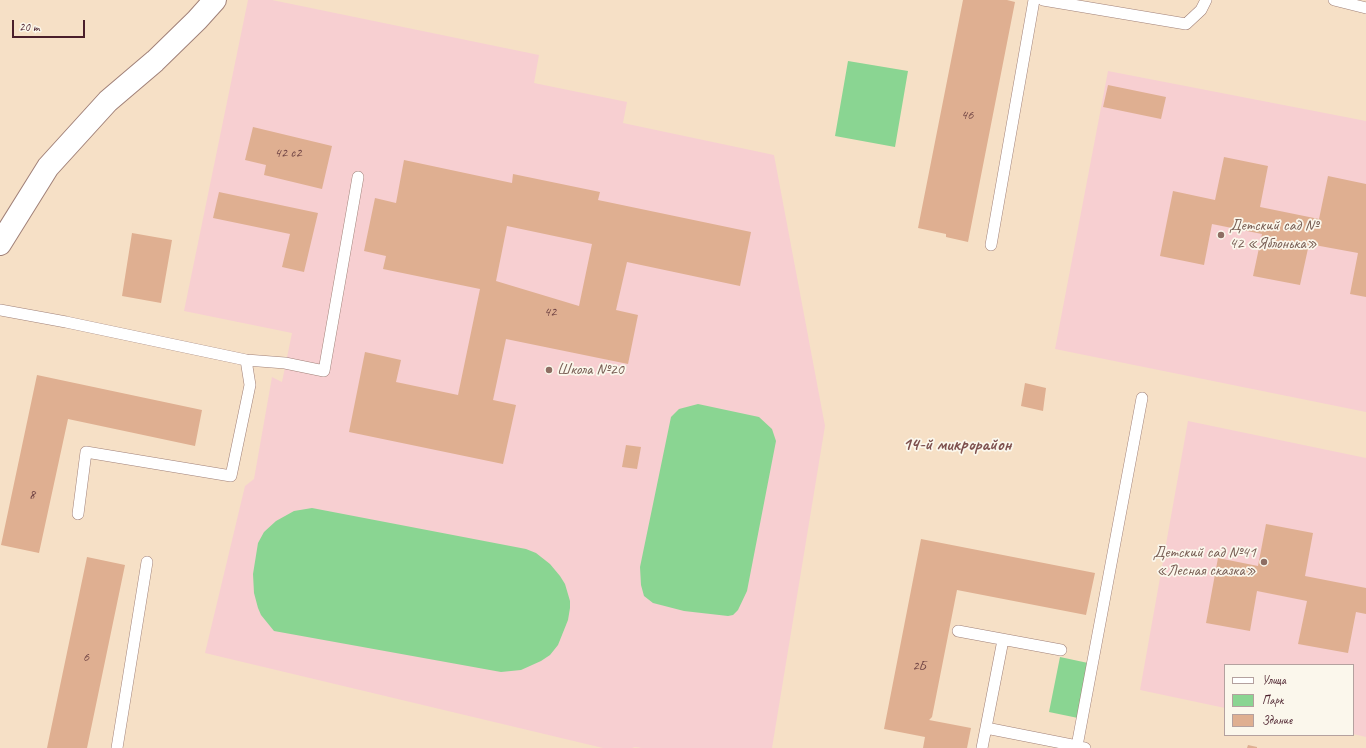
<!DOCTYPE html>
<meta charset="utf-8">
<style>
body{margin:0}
#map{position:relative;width:1366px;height:748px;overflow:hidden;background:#f6e0c6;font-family:Caveat,sans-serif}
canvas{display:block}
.legend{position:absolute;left:1224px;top:664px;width:130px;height:72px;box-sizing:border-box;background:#fbf7ec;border:1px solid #b4a19f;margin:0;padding:5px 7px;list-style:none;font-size:12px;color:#4a1f2b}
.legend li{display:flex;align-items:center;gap:8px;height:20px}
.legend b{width:20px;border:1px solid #b4a19f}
.scale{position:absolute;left:12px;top:20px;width:73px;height:18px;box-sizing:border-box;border:2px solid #4a1f2b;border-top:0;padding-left:5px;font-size:12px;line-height:14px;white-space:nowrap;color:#4a1f2b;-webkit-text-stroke:3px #fbf7ec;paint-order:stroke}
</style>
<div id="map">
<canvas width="1366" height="748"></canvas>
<ul class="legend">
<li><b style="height:5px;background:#fff"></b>Улица</li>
<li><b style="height:11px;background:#8ad592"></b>Парк</li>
<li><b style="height:11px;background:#dfaf91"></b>Здание</li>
</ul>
<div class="scale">20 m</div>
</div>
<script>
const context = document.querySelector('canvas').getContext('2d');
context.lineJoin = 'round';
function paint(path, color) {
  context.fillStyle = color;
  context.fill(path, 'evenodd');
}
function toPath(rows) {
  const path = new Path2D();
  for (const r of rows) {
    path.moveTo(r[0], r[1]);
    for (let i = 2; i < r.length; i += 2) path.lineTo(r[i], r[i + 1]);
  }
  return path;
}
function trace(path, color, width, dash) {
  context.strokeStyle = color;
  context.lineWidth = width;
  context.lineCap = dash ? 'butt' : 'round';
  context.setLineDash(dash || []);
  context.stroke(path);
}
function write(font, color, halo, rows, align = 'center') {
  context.font = font + ' Caveat,sans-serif';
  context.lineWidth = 3.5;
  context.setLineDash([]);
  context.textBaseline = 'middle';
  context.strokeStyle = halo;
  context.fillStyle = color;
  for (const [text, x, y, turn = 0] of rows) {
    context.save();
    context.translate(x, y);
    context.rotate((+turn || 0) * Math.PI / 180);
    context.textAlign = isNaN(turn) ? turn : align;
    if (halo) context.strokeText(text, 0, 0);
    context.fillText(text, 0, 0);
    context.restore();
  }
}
const built = toPath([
 [248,0,272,0,539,55,534,83,627,102,623,123,774,155,825,426,772,748,642,748,635,747,632,748,603,748,205,653,245,486,254,479,272,377,282,382,292,333,184,311],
 [1108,71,1366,121,1366,412,1055,349],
 [1188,421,1366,458,1366,737,1353,734,1353,665,1225,665,1225,708,1140,690]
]);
const green = toPath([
 [848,61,908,71,895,147,835,136],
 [698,404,759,417,772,429,776,441,747,591,738,610,733,615,728,616,684,611,653,603,644,596,641,585,640,567,671,417,679,409],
 [312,508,526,549,536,553,550,564,560,576,565,584,570,601,570,608,568,620,558,645,550,655,541,661,521,670,501,672,274,631,261,615,258,608,254,593,253,574,258,543,264,532,276,521,294,511],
 [1060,657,1088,663,1078,718,1049,712]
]);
const building = toPath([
 [963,0,1007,0,1015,2,968,242,946,237,946,234,918,228],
 [1108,85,1166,97,1161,119,1103,107],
 [253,127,332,146,322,189,264,175,266,165,245,160],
 [1224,157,1268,166,1260,207,1319,219,1328,176,1366,184,1366,297,1350,294,1358,253,1309,244,1300,285,1253,276,1262,234,1212,224,1204,265,1160,256,1173,191,1215,200],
 [404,160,512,183,513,174,600,192,598,200,751,232,740,286,627,262,616,310,638,315,628,364,506,339,493,400,516,405,503,464,349,432,365,352,401,360,396,382,458,395,480,289,383,269,386,256,364,251,375,198,396,203],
 [507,226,592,244,579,306,496,281],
 [219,192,318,213,304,272,282,267,290,234,213,218],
 [132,233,172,240,161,303,122,296],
 [37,375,202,410,195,446,68,419,39,553,1,545],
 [1025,383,1046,388,1043,411,1021,406],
 [626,445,641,447,637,469,622,467],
 [1266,524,1313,533,1305,576,1366,588,1366,614,1356,612,1348,653,1298,644,1307,601,1257,591,1250,631,1206,623,1218,558,1258,566],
 [921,539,1095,573,1086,615,957,590,932,717,929,720,971,728,967,748,923,748,925,737,884,729],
 [87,557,125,565,87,748,47,748],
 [1248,745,1257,747,1257,748,1247,748]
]);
const service = toPath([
 [1043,0,1186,24,1201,10,1206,0],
 [1334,0,1366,8],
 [991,245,1034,0],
 [0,310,66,322,246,360,250,385,231,476,86,452,78,514],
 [246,360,285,363,324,371,358,177],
 [958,631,1061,650],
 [986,728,1077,746],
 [117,748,147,562],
 [982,748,1003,640],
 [1085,748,1077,746,1142,398]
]);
const minor = toPath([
 [0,244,48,167,108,101,155,61,197,20,215,0]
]);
const markers = [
 [1221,235,4,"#8d6e63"],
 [549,370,4,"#8d6e63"],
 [1264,562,4,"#8d6e63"]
];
const numberNames = [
 ["46",967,115],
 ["42 с2",288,153],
 ["42",550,312],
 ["8",32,495],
 ["6",86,657],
 ["2Б",919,666]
];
const educationNames = [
 ["Детский сад №",1229,226],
 ["42 «Яблонька»",1229,244],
 ["Школа №20",557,370],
 ["Детский сад №41",1256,553,"right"],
 ["«Лесная сказка»",1256,571,"right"]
];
const quarterNames = [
 ["14-й микрорайон",957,445]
];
paint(built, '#f7cfd1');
paint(green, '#8ad592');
paint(building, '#dfaf91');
trace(service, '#a08078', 12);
trace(minor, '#a08078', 24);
trace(service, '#fff', 11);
trace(minor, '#fff', 22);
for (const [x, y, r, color] of markers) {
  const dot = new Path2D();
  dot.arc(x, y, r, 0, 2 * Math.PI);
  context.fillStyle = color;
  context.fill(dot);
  trace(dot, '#fbf7ec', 1.5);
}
write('14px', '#6f4344', null, numberNames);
write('16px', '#785e54', '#fbf7ec', educationNames, 'left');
write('bold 18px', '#7e514f', '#fbf7ec', quarterNames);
</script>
